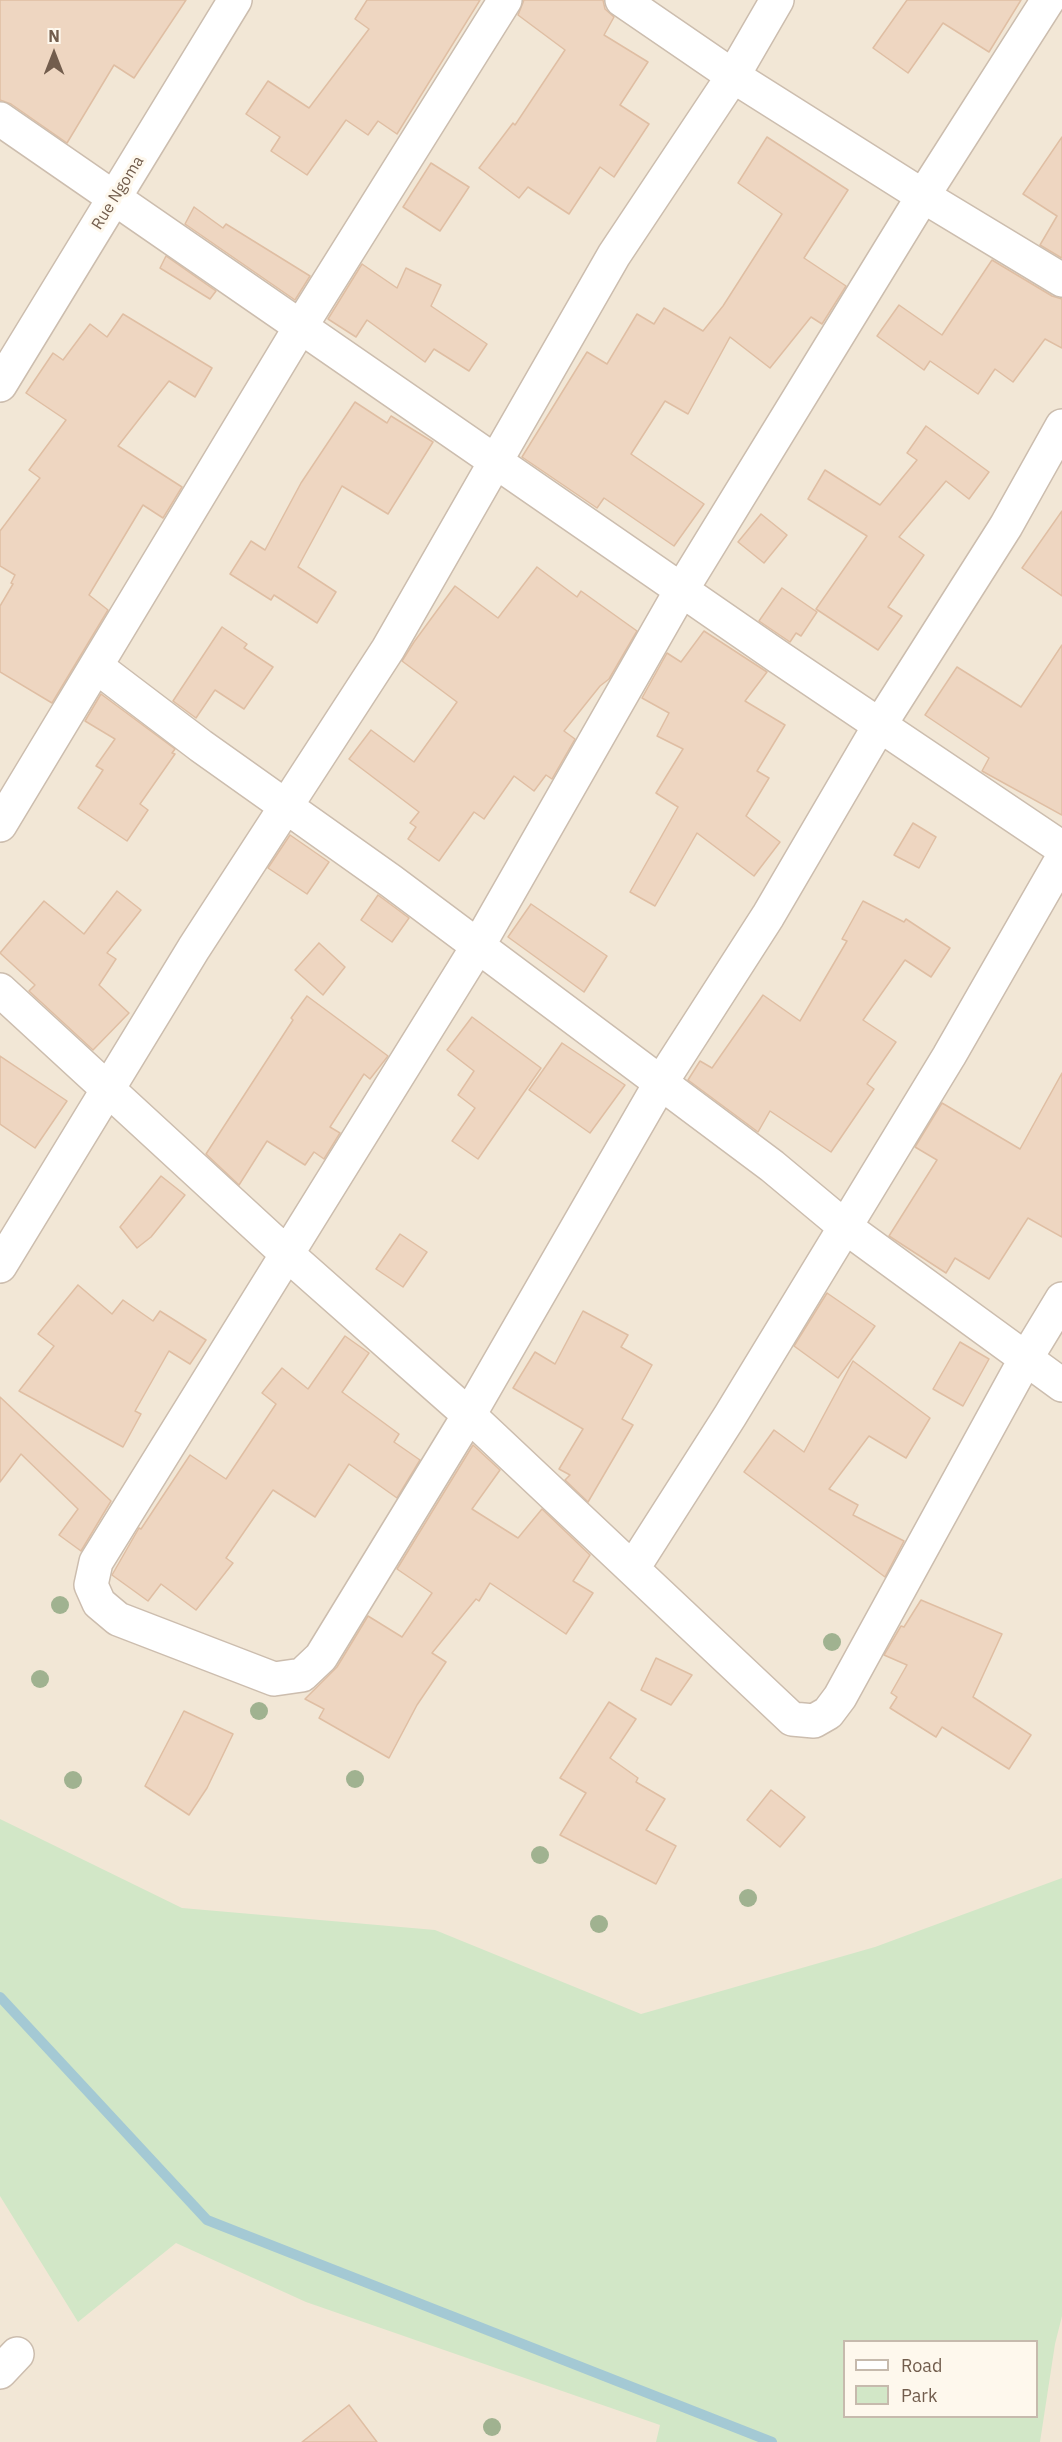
<!DOCTYPE html>
<style>
body{margin:0}
#map{position:relative;width:1062px;height:2442px;overflow:hidden;background:#fbf4e7;font-family:"IBM Plex Sans",sans-serif}
canvas{display:block}
.legend{position:absolute;left:843px;top:2340px;width:195px;height:78px;box-sizing:border-box;background:#fef8ed;border:2px solid #c6baad;margin:0;padding:8px 10px;list-style:none;font-size:18px;color:#725d4d}
.legend li{display:flex;align-items:center;gap:12px;height:30px}
.legend b{width:30px;border:2px solid #c6baad}
.north{position:absolute;left:24px;top:24px;width:60px;height:60px;-webkit-text-stroke:4px #fef8ed;paint-order:stroke;rotate:0deg;font-size:16px;font-weight:700;line-height:24px;text-align:center;color:#725d4d}
.north::after{content:'';display:block;margin:auto;width:21px;height:27px;background:#725d4d;clip-path:polygon(50% 0,100% 100%,50% 72%,0 100%)}
</style>
<div id="map">
<canvas width="1062" height="2442"></canvas>
<ul class="legend">
<li><b style="height:8px;background:#fff"></b>Road</li>
<li><b style="height:16px;background:#d2e7c7"></b>Park</li>
</ul>
<div class="north">N</div>
</div>
<script>
const context = document.querySelector('canvas').getContext('2d');
context.lineJoin = 'round';
function paint(path, color) {
  context.fillStyle = color;
  context.fill(path, 'evenodd');
}
function toPath(rows) {
  const path = new Path2D();
  for (const r of rows) {
    path.moveTo(r[0], r[1]);
    for (let i = 2; i < r.length; i += 2) path.lineTo(r[i], r[i + 1]);
  }
  return path;
}
function trace(path, color, width, dash) {
  context.strokeStyle = color;
  context.lineWidth = width;
  context.lineCap = dash ? 'butt' : 'round';
  context.setLineDash(dash || []);
  context.stroke(path);
}
function write(font, color, halo, rows, align = 'center') {
  context.font = font + ' "IBM Plex Sans",sans-serif';
  context.lineWidth = 6;
  context.setLineDash([]);
  context.textBaseline = 'middle';
  context.strokeStyle = halo;
  context.fillStyle = color;
  for (const [text, x, y, turn = 0] of rows) {
    context.save();
    context.translate(x, y);
    context.rotate((+turn || 0) * Math.PI / 180);
    context.textAlign = isNaN(turn) ? turn : align;
    if (halo) context.strokeText(text, 0, 0);
    context.fillText(text, 0, 0);
    context.restore();
  }
}
const residential = toPath([
 [0,0,1062,0,1062,2442,0,2442],
 [844,2342,1036,2342,1036,2416,844,2416]
]);
const green = toPath([
 [0,1819,182,1908,435,1930,641,2014,875,1947,1062,1878,1062,2316,1055,2344,1040,2442,656,2442,660,2425,306,2302,176,2243,78,2322,0,2196],
 [844,2342,1036,2342,1036,2416,844,2416]
]);
const stream = toPath([
 [0,1997,207,2220,772,2442]
]);
const building = toPath([
 [0,0,186,0,134,78,114,65,67,143,11,104,0,100,0,0],
 [367,0,480,0,397,134,378,121,368,135,346,120,307,175,271,151,280,137,246,114,268,81,309,108,369,29,355,19,367,0],
 [524,0,603,0,605,9,614,17,604,35,648,62,620,105,649,124,614,177,600,167,569,214,528,187,519,198,479,168,513,123,515,125,565,50,518,15,524,0],
 [907,0,1021,0,989,52,943,23,908,73,873,48,907,0],
 [767,137,848,190,804,258,846,286,822,324,811,317,770,368,730,337,688,414,665,401,631,454,704,504,674,546,604,498,597,508,522,457,587,352,607,364,637,314,654,324,664,308,703,331,723,306,782,214,738,183,767,137],
 [1062,137,1062,258,1040,245,1057,216,1023,194,1062,137],
 [431,163,469,187,440,231,403,207,431,163],
 [194,207,223,228,226,224,310,276,295,300,185,224,194,207],
 [166,256,216,291,210,299,160,268,166,256],
 [992,260,1052,296,1062,299,1062,348,1045,339,1013,382,995,369,978,394,930,361,924,370,877,336,899,305,942,335,992,260],
 [362,264,397,288,406,268,441,285,431,306,487,344,469,371,434,349,425,362,367,320,356,337,328,319,362,264],
 [123,314,212,368,195,397,169,381,118,446,182,487,163,518,143,505,89,595,108,610,52,703,0,672,0,606,13,584,11,583,15,575,0,566,0,531,40,478,29,470,66,420,26,393,53,353,63,360,90,324,107,337,123,314],
 [355,402,387,423,391,416,433,442,388,514,342,486,298,567,336,592,317,623,274,595,271,600,230,574,251,541,265,550,301,483,355,402],
 [926,426,989,472,969,499,946,481,899,537,924,555,888,607,902,616,878,650,816,609,867,536,808,499,825,470,880,505,917,460,907,453,926,426],
 [1062,511,1062,596,1022,568,1062,511],
 [761,514,787,535,764,563,738,542,761,514],
 [537,567,577,597,581,591,637,631,609,679,600,686,564,731,575,739,552,779,546,775,534,791,514,776,484,819,474,812,439,861,408,839,416,827,410,823,419,812,349,759,371,730,414,762,457,702,402,661,414,642,455,586,498,618,537,567],
 [782,588,817,612,801,636,796,633,790,642,759,621,782,588],
 [222,627,247,644,244,648,273,667,244,709,215,690,196,718,173,701,222,627],
 [704,631,767,672,745,701,785,725,757,771,769,778,746,816,780,842,754,876,697,833,655,906,630,892,678,807,656,793,683,749,657,736,669,713,642,698,667,653,681,662,704,631],
 [1062,645,1062,815,982,771,989,758,925,715,957,667,1021,707,1062,645],
 [101,694,175,749,172,753,175,754,140,804,148,810,127,841,78,808,103,770,96,766,115,739,85,721,101,694],
 [913,823,936,837,919,868,894,855,913,823],
 [290,835,329,862,307,894,268,868,290,835],
 [117,891,141,910,107,953,116,959,99,985,129,1013,93,1050,29,991,35,985,0,953,44,901,84,934,117,891],
 [378,895,409,918,392,942,361,920,378,895],
 [863,901,904,922,906,919,950,948,931,977,905,960,863,1020,896,1042,867,1084,874,1089,831,1152,770,1111,758,1132,688,1080,700,1061,712,1068,763,995,800,1021,847,941,842,939,863,901],
 [531,904,607,956,584,992,508,937,531,904],
 [319,943,345,967,323,995,295,970,319,943],
 [307,996,388,1056,370,1079,364,1074,330,1127,340,1133,324,1159,314,1152,305,1165,267,1141,239,1185,206,1154,293,1020,291,1018,307,996],
 [472,1017,541,1068,478,1159,452,1141,475,1108,458,1095,474,1071,447,1050,472,1017],
 [562,1043,625,1085,590,1133,529,1090,562,1043],
 [0,1056,67,1101,35,1148,0,1124,0,1056],
 [1062,1073,1062,1237,1028,1218,989,1279,955,1258,946,1273,889,1236,937,1160,915,1147,942,1103,1020,1149,1062,1073],
 [161,1176,185,1195,151,1237,137,1248,120,1227,161,1176],
 [400,1234,427,1252,403,1287,376,1269,400,1234],
 [78,1285,112,1314,123,1300,153,1321,160,1311,206,1340,190,1364,169,1351,135,1411,141,1414,123,1447,19,1391,54,1346,38,1334,78,1285],
 [827,1293,875,1326,838,1378,794,1346,827,1293],
 [583,1311,628,1335,621,1347,652,1365,622,1419,633,1425,588,1502,565,1480,570,1475,559,1469,583,1429,513,1388,535,1352,555,1364,583,1311],
 [345,1336,369,1353,342,1392,399,1434,394,1442,420,1460,397,1498,349,1464,315,1517,273,1490,226,1558,233,1563,196,1610,161,1584,148,1601,112,1575,139,1528,141,1529,190,1455,226,1479,276,1404,262,1393,282,1368,308,1389,345,1336],
 [960,1342,989,1359,963,1406,933,1389,960,1342],
 [853,1361,930,1418,906,1458,869,1436,829,1489,858,1505,853,1515,904,1541,885,1577,744,1472,774,1430,804,1452,853,1361],
 [0,1397,111,1501,81,1551,59,1535,78,1509,21,1454,0,1482,0,1397],
 [473,1445,500,1470,472,1509,518,1538,542,1509,590,1555,573,1581,593,1593,566,1634,490,1583,479,1601,476,1599,432,1653,446,1662,417,1705,389,1758,319,1718,324,1709,305,1699,337,1667,368,1616,402,1637,432,1593,397,1569,473,1445],
 [921,1600,1002,1634,973,1697,1031,1735,1009,1769,942,1727,936,1737,890,1708,897,1697,891,1693,907,1665,884,1655,901,1626,904,1627,921,1600],
 [656,1658,692,1675,671,1705,641,1690,656,1658],
 [609,1702,636,1719,610,1758,638,1778,636,1782,665,1799,646,1830,676,1846,656,1884,560,1835,586,1793,560,1778,609,1702],
 [184,1711,233,1734,207,1788,189,1815,145,1786,184,1711],
 [771,1790,805,1817,780,1847,747,1820,771,1790],
 [349,2405,377,2442,302,2442,349,2405]
]);
const minor = toPath([
 [622,0,733,76,923,196,1062,280],
 [1048,0,923,196,682,589,478,946,96,1562,91,1585,99,1603,118,1619,274,1679,302,1675,321,1657,469,1415,660,1084,768,916,881,723,1006,526,1062,426],
 [0,119,777,656,1062,848],
 [0,385,235,0],
 [97,667,201,746,391,881,772,1166,844,1226,1062,1385],
 [0,825,301,326,505,0],
 [0,990,287,1254,469,1415,792,1719,814,1721,828,1713,840,1697,1025,1360,1062,1299],
 [0,1266,194,948,388,649,614,255,733,76,777,0],
 [633,1568,730,1416,949,1056,1062,859],
 [0,2372,17,2354]
]);
const trees = [
 [60,1605],
 [832,1642],
 [40,1679],
 [259,1711],
 [355,1779],
 [73,1780],
 [540,1855],
 [748,1898],
 [599,1924],
 [492,2427]
];
const streetNames = [
 ["Rue Ngoma",118,193,-58]
];
paint(residential, '#f2e7d6');
paint(green, '#d2e7c7');
trace(stream, '#a4c9d4', 10);
paint(building, '#eed6c1');
trace(building, '#dfbea3', 1.5);
trace(minor, '#ccbdae', 36);
trace(minor, '#fff', 33);
context.fillStyle = '#a0b290';
for (const [x, y] of trees) {
  context.beginPath();
  context.arc(x, y, 9, 0, 2 * Math.PI);
  context.fill();
}
write('16px', '#725d4d', '#fef8ed', streetNames);
</script>
